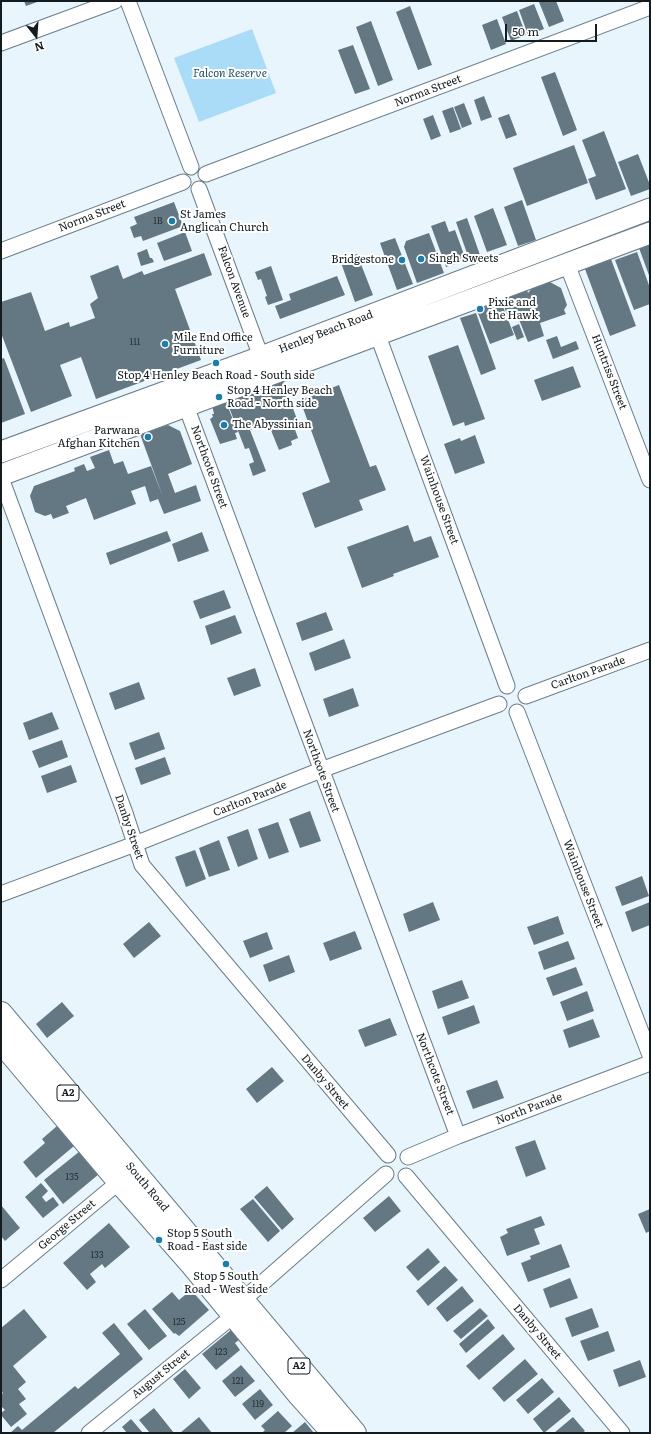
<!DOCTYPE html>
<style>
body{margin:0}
#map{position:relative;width:651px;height:1434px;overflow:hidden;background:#e8f5fd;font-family:Literata,serif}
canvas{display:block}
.frame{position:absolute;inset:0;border:2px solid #131b1f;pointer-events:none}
.north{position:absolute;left:16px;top:16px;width:40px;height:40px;-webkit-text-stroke:3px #fff;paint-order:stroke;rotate:163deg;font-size:11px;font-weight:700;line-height:16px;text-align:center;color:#131b1f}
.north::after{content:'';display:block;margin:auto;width:14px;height:18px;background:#131b1f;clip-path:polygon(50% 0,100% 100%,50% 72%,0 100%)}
.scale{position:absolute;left:505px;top:24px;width:92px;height:18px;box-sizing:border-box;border:2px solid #131b1f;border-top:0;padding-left:5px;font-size:12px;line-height:14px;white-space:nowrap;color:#131b1f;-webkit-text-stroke:3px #fff;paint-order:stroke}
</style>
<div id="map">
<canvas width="651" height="1434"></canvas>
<div class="frame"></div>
<div class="north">N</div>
<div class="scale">50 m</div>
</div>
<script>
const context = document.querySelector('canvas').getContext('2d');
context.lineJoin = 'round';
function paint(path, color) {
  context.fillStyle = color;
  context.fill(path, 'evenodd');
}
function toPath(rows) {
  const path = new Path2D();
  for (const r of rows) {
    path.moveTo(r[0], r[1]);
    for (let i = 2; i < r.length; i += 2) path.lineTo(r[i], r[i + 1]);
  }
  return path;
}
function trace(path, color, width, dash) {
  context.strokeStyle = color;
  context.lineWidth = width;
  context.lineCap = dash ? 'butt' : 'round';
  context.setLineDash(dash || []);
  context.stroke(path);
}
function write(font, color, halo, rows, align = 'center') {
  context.font = font + ' Literata,serif';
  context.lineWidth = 4;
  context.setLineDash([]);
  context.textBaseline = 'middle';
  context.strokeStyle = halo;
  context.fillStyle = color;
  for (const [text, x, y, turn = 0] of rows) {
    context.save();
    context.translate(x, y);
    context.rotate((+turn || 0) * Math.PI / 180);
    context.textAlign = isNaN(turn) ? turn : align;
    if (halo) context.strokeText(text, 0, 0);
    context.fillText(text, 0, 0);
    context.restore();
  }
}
const green = toPath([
 [252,29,276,93,199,122,174,58]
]);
const building = toPath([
 [24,1,40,1,26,6],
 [543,1,556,1,564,21,549,27,539,2],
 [534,4,544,29,528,35,519,10],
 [410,6,432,65,418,70,396,12],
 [517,11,526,35,511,41,502,17],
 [497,19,506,44,491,50,482,25],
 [371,21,393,80,378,86,356,27],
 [353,45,370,89,355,94,338,50],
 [555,72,577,130,563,136,541,77],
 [484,96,492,117,481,121,474,100],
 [464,103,472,124,462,128,454,107],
 [453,107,461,129,450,133,442,111],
 [509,114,517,135,506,139,498,118],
 [433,115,441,136,431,140,423,119],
 [604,131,626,189,596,200,588,179,596,176,582,140],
 [574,145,588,183,527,206,513,168],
 [638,154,650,185,650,189,631,196,618,162],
 [522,200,536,240,518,246,504,207],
 [174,202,183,226,143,241,141,236,134,238,130,227,137,224,134,217],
 [493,208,507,245,487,252,474,216],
 [467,218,480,255,469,259,456,222],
 [445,221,449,232,455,230,466,260,446,267,431,226],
 [185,232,192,251,164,261,157,243],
 [429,233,444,273,417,283,404,247,406,241],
 [395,238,413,284,397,290,380,243],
 [650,244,650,278,639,248],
 [147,249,150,258,152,258,154,262,141,266,137,253],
 [637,252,650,288,650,304,634,310,615,260],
 [204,253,212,275,175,289,201,360,96,399,81,357,60,365,72,396,31,412,1,333,1,302,31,292,45,331,69,322,70,327,95,318,90,304,98,298,90,276,118,265,123,279,142,271,144,275],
 [357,254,373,295,355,302,340,260],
 [611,259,636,326,610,336,585,269],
 [271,266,283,300,268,305,265,297,267,296,261,279,258,280,255,272],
 [337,276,345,295,280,319,275,306,291,300,289,294],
 [548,281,561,288,567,305,564,310,566,314,540,323,544,336,528,342,518,317,509,320,499,293,525,283,528,293,533,287],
 [500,299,514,335,490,344,476,308],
 [476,313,496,369,481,375,460,318],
 [519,324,524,337,517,340,512,327],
 [557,336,561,347,576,341,579,349,553,359,546,340],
 [458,345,485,419,465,426,464,422,453,426,428,356],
 [4,358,25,414,1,423,1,359],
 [573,366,581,387,542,401,534,380],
 [283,381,298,422,293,424,298,438,291,441,292,445,279,450,268,423,250,430,266,471,253,476,249,464,254,462,249,448,245,449,227,402],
 [339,385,370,467,376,465,386,490,359,500,363,510,315,528,302,493,330,482,300,400],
 [225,400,238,432,235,433,237,439,220,444,210,419,213,417,212,414,214,414,212,405],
 [168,425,180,431,192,464,168,474,175,493,196,485,201,501,164,514,158,499,150,502,145,486,131,491,136,504,94,520,86,498,66,506,69,513,53,519,51,514,45,516,35,512,30,496,34,486,75,471,74,468,84,464,87,471,95,468,90,457,109,450,114,464,123,461,128,474,151,466,163,497,140,434],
 [475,435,485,463,455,474,444,444,460,438,461,441],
 [408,525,414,542,431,536,439,557,393,574,394,576,362,588,347,547],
 [167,531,171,541,110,565,106,553],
 [202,532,209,551,178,562,172,544],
 [224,590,231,608,200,619,193,601],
 [326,612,333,630,302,641,296,623],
 [235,615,242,633,211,645,205,626],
 [344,639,351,658,315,671,309,653],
 [255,668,261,686,234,696,227,678],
 [139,682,145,699,115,710,109,693],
 [353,688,359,706,329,717,323,699],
 [52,712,59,729,29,740,23,723],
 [159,732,165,749,135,760,129,743],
 [62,740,68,757,39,768,32,751],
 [165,757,171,774,141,785,135,768],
 [71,765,77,782,47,793,41,776],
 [310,811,321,841,300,848,289,819],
 [278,822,289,852,269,859,258,829],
 [248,829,258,859,238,867,227,837],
 [219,840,230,870,209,877,199,848],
 [195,850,206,879,186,887,175,857],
 [642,876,649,896,622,906,615,887],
 [433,902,440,920,409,932,403,914],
 [650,902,650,925,632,932,625,912],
 [558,916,564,934,534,945,527,927],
 [149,922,161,936,134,958,123,944],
 [355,931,362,949,330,961,323,943],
 [267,932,273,949,250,958,243,941],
 [568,941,575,959,544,970,538,952],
 [289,955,295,972,269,982,263,965],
 [576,967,583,985,553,996,546,978],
 [462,980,469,998,438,1009,432,991],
 [587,991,594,1011,567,1021,560,1002],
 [62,1002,74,1016,47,1038,36,1024],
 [474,1005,480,1023,448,1035,442,1017],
 [390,1018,397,1035,365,1047,358,1030],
 [593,1019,600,1037,569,1048,563,1030],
 [272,1067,284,1081,257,1103,246,1089],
 [497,1080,504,1098,473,1109,466,1091],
 [57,1126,74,1146,36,1178,23,1162,45,1143,42,1139],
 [535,1140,546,1169,526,1177,515,1147],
 [80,1151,99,1174,63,1204,44,1180],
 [41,1183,48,1191,42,1197,46,1202,53,1197,59,1205,43,1218,25,1197],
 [267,1186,294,1219,282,1230,254,1197],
 [389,1196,401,1211,375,1232,363,1218],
 [253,1199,280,1231,268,1242,240,1209],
 [1,1205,20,1228,5,1241,1,1236],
 [650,1209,650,1231,646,1233,638,1214],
 [541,1216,545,1225,534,1229,540,1244,507,1256,500,1237,508,1233,506,1229],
 [109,1223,130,1247,105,1268,102,1264,90,1274,96,1282,87,1290,63,1263],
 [561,1244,570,1267,528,1282,521,1263,531,1259,530,1256],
 [428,1248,440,1262,418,1281,406,1267],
 [445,1266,458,1280,428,1306,416,1291],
 [570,1278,578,1298,550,1308,543,1289],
 [462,1286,474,1301,447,1322,436,1308],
 [191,1290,209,1310,179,1336,175,1333,174,1334,152,1309,172,1292,179,1300],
 [480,1308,488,1316,461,1339,453,1331],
 [592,1308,599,1327,572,1337,565,1318],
 [24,1309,47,1337,13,1366,26,1382,18,1389,26,1399,19,1404,27,1414,11,1427,1,1415,1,1413,5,1410,1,1406,1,1395,3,1393,1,1391,1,1328],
 [145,1309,167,1336,149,1350,127,1324],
 [488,1319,495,1328,466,1353,459,1344],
 [114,1323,143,1359,53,1433,10,1433,18,1426,22,1430,75,1386,78,1389,120,1354,102,1333],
 [231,1330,239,1340,235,1343,240,1350,216,1370,202,1354],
 [608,1331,615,1351,588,1361,580,1341],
 [503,1334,515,1349,479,1380,466,1366],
 [525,1359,538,1374,504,1402,492,1388],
 [640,1360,646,1377,619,1387,613,1370],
 [241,1365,255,1381,235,1397,222,1381],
 [185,1369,201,1388,189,1399,173,1379],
 [542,1378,554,1392,528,1414,516,1400],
 [260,1389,273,1405,255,1420,242,1404],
 [559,1397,571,1411,544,1433,533,1419],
 [154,1408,174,1433,150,1433,139,1420],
 [278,1411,292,1426,284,1433,262,1433,265,1430,261,1426],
 [199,1417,212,1433,180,1433],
 [573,1417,585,1431,582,1433,554,1433],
 [131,1419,143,1433,127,1433,122,1427],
 [305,1422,314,1433,292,1433]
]);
const minor = toPath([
 [128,1,191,167],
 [1,43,115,1],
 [206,174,650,7],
 [199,189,264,365],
 [1,251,183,182],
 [567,264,650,480],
 [374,325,507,686],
 [186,406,458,1136],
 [1,478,125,813,142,865,388,1155],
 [526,696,650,650],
 [517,712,650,1055],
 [1,894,135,844,321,770,499,704],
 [408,1157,458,1136,650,1063],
 [406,1176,622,1433],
 [1,1280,119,1182,127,1177],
 [89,1433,233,1316,243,1300,386,1174]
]);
const secondary = toPath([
 [1,452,261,357,650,209],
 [1,475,650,233]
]);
const trunk = toPath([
 [1,1013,355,1433],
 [1,1042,119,1182,192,1265,299,1395,333,1433]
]);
const markers = [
 [172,221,4,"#1b7da9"],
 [421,259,4,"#1b7da9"],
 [402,260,4,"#1b7da9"],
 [480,309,4,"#1b7da9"],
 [165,344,4,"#1b7da9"],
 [216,363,4,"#1b7da9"],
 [219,397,4,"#1b7da9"],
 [224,425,4,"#1b7da9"],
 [148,437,4,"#1b7da9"],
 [159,1240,4,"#1b7da9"],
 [226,1264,4,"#1b7da9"]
];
const numberNames = [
 ["1B",158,221],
 ["111",135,342],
 ["135",72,1177],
 ["133",97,1255],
 ["125",179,1322],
 ["123",221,1352],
 ["121",238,1381],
 ["119",258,1404]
];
const shields = [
 [68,1093,22],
 [299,1366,22]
];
const shieldNames = [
 ["A2",68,1093],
 ["A2",299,1366]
];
const parkNames = [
 ["Falcon Reserve",230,74]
];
const streetNames = [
 ["Norma Street",428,91,-21],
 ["Norma Street",92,216,-21],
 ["Falcon Avenue",234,282,70],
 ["Henley Beach Road",326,332,-21],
 ["Huntriss Street",609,372,69],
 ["Northcote Street",209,467,70],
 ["Wainhouse Street",439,500,70],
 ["Carlton Parade",588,673,-20],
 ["Northcote Street",321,771,70],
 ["Carlton Parade",250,799,-22],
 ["Danby Street",129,827,71],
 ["Wainhouse Street",583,884,69],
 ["Northcote Street",435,1074,69],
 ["Danby Street",325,1082,50],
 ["North Parade",529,1109,-21],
 ["South Road",147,1187,50],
 ["George Street",67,1225,-40],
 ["Danby Street",537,1332,50],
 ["August Street",161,1374,-39]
];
const poiNames = [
 ["St James",180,215],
 ["Anglican Church",180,228],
 ["Singh Sweets",429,259],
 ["Bridgestone",394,260,"right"],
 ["Pixie and",488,303],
 ["the Hawk",488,316],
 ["Mile End Office",173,338],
 ["Furniture",173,351],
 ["Stop 4 Henley Beach Road - South side",216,376,"center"],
 ["Stop 4 Henley Beach",227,391],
 ["Road - North side",227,404],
 ["The Abyssinian",232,425],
 ["Parwana",140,431,"right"],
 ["Afghan Kitchen",140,444,"right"],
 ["Stop 5 South",167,1234],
 ["Road - East side",167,1247],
 ["Stop 5 South",226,1277,"center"],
 ["Road - West side",226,1290,"center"]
];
paint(green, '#abdcf7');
paint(building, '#647883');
trace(minor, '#6a7d89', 17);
trace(secondary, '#6a7d89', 23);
trace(trunk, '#6a7d89', 24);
trace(minor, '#fff', 15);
trace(secondary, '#fff', 21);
trace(trunk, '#fff', 22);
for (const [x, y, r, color] of markers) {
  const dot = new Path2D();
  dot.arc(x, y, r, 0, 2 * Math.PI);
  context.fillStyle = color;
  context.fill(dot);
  trace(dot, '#fff', 1.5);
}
write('9px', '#273238', null, numberNames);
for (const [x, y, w] of shields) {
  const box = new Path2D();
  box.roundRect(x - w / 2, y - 8, w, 16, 3);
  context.fillStyle = '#fff';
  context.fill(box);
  trace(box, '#131b1f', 1);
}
write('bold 10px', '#131b1f', null, shieldNames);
write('italic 11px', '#254e64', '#fff', parkNames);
write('11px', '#131b1f', '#fff', streetNames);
write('11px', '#131b1f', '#fff', poiNames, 'left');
</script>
